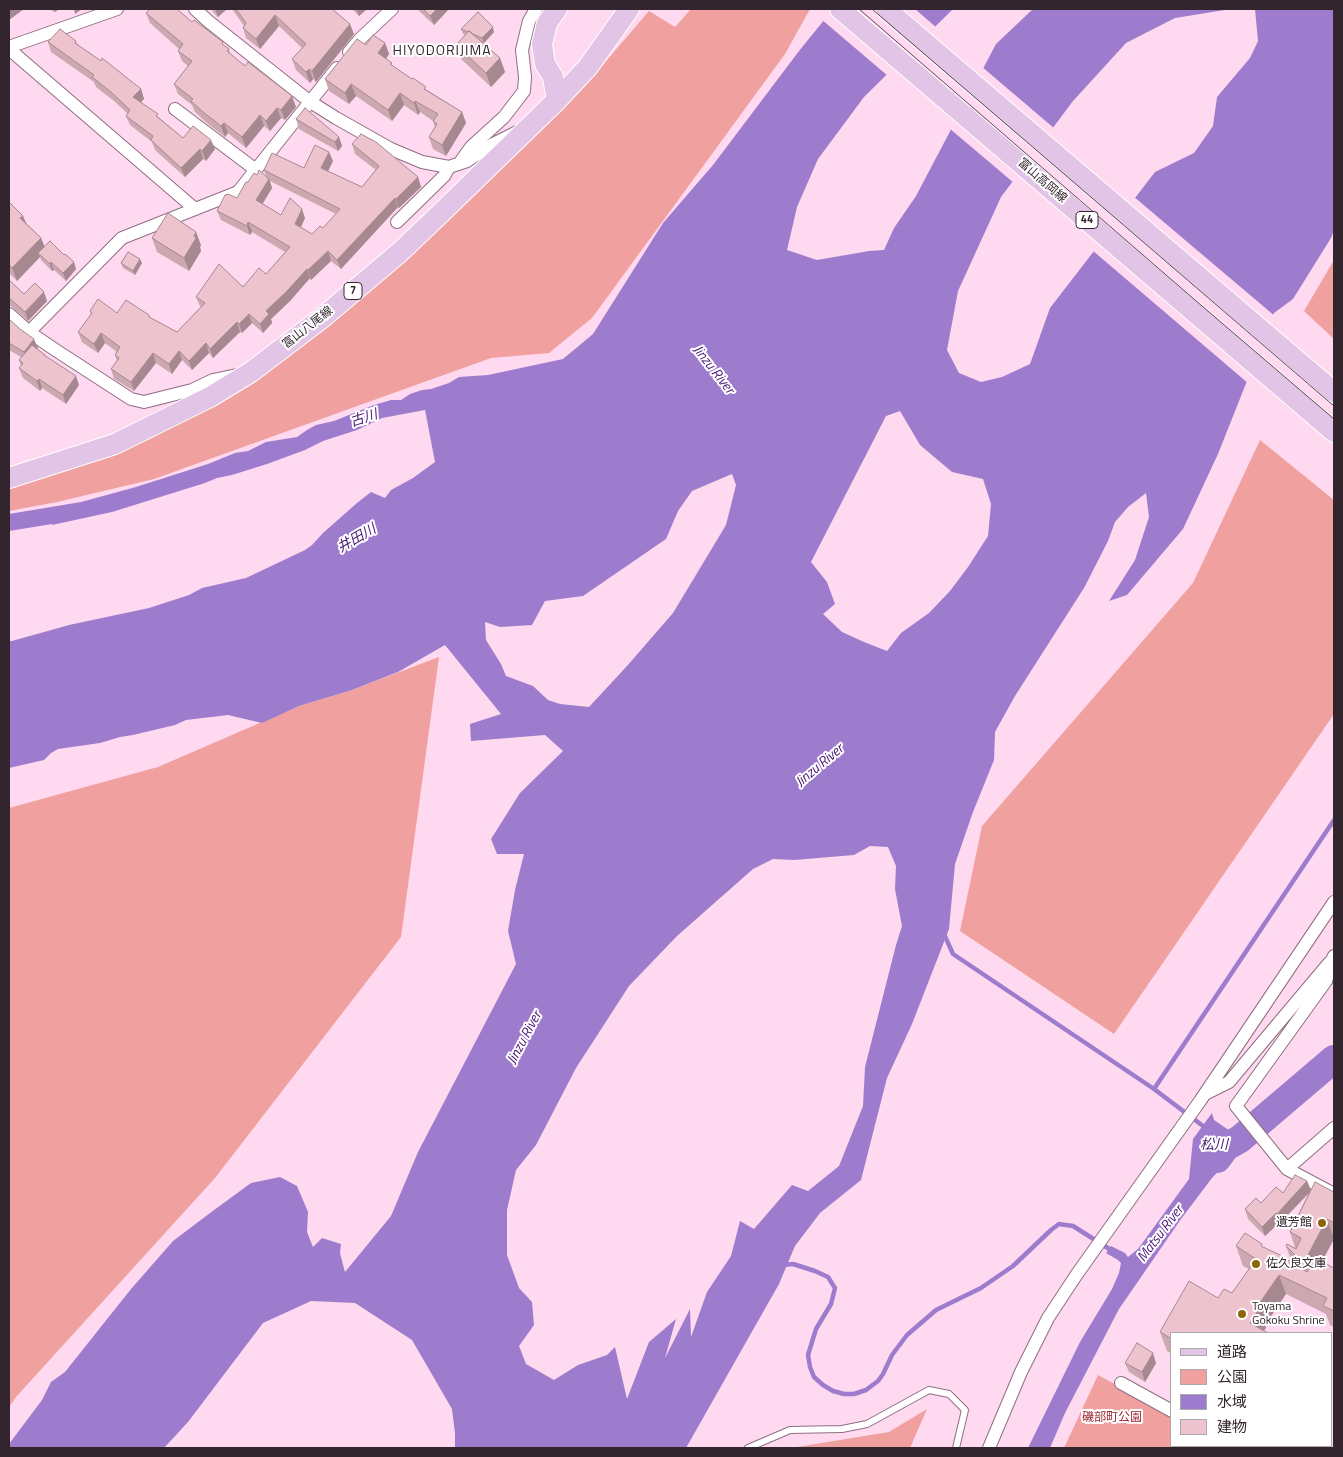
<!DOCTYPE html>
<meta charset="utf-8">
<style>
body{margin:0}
#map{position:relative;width:1343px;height:1457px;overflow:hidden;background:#fed9ef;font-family:"Titillium Web","Noto Sans JP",sans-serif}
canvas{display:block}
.frame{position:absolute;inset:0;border:10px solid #33252e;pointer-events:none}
.legend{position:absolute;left:1170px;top:1332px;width:162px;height:115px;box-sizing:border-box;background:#fff;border:1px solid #ada8ab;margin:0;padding:6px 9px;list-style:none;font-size:15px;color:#33252e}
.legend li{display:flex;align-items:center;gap:10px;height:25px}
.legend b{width:25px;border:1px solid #ada8ab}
</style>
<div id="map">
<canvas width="1343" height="1457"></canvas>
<div class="frame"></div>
<ul class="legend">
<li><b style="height:6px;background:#e2c5e6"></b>道路</li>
<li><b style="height:14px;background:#f0a09e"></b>公園</li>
<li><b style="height:14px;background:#9e7ccd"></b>水域</li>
<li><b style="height:14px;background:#edc3ce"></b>建物</li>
</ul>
</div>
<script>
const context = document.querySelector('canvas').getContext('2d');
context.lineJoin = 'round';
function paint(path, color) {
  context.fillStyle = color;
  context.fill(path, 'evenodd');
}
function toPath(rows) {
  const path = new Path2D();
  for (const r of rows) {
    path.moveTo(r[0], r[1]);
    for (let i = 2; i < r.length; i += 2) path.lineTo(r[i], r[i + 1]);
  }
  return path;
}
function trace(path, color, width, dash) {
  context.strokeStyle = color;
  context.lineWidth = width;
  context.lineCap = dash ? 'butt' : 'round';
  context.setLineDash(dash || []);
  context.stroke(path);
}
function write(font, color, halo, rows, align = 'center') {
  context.font = font + ' "Titillium Web","Noto Sans JP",sans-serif';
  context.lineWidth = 4;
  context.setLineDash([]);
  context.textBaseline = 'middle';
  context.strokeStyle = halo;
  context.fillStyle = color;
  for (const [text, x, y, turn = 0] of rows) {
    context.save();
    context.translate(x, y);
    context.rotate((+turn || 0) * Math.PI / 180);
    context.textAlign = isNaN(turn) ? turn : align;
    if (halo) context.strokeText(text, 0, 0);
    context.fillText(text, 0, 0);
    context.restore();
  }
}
const green = toPath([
 [691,9,810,9,785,54,592,318,549,353,491,358,154,479,57,502,9,511,9,487,68,468,150,439,254,379,595,74,649,11,675,27],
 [1334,260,1334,339,1304,311],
 [1260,440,1334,500,1334,714,1114,1034,960,931,982,826,1193,583],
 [439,657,401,937,215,1178,16,1397,9,1407,9,808,158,767,299,706,352,690],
 [1098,1375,1172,1415,1172,1446,1214,1446,1212,1448,1064,1448],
 [927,1409,910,1448,791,1448,889,1432]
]);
const water = toPath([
 [833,9,953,9,864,97,818,159,797,207,787,250,817,260,869,251,884,250,894,228,916,196,996,44,1033,9,1231,9,1175,18,1126,43,1073,101,1001,197,958,291,947,350,959,373,981,382,1002,377,1030,364,1050,308,1155,172,1194,153,1213,126,1217,97,1250,58,1258,41,1255,9,1334,9,1334,230,1331,238,1293,299,1274,313,1218,454,1183,529,1127,595,1109,601,1135,560,1149,517,1146,493,1128,507,1115,522,1108,541,1084,588,1015,696,995,732,994,760,973,812,955,864,949,929,912,1024,887,1078,861,1180,820,1213,795,1246,779,1284,686,1448,455,1448,455,1433,452,1409,412,1340,355,1303,311,1301,263,1323,188,1422,164,1448,9,1448,9,1444,42,1400,51,1382,65,1372,131,1289,173,1241,206,1216,251,1183,280,1177,297,1186,308,1212,307,1232,313,1247,322,1238,341,1244,340,1253,345,1272,391,1216,418,1152,516,964,508,931,515,890,524,854,497,854,491,839,520,793,563,751,545,735,471,741,470,724,501,714,445,645,398,672,352,690,299,706,262,723,228,715,186,720,175,725,133,735,120,737,100,743,58,749,51,753,44,760,9,768,9,641,12,641,69,625,149,608,189,595,202,588,246,578,305,550,312,545,323,533,357,503,371,492,385,498,391,490,413,478,435,462,425,410,382,418,357,430,323,441,305,450,267,464,232,475,217,478,205,483,112,512,52,525,52,524,9,531,9,514,81,502,136,487,208,464,235,453,248,451,266,442,297,437,307,430,316,425,334,421,374,405,391,400,401,400,410,394,422,390,431,389,449,383,459,377,488,375,563,359,593,334,663,223,713,165,799,51],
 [900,411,920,445,952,472,983,479,991,504,988,536,968,567,950,591,929,613,901,633,887,651,864,642,842,632,823,614,835,604,827,582,811,562,886,416],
 [732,474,736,485,726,525,673,613,627,666,589,707,560,704,548,700,533,686,506,676,501,664,486,640,485,622,500,627,532,625,545,601,583,596,666,539,678,511,692,491],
 [870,846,888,847,896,866,895,889,902,926,896,945,865,1067,863,1106,839,1166,808,1191,792,1185,754,1229,740,1221,731,1256,707,1292,691,1337,690,1309,665,1358,676,1319,649,1342,627,1399,615,1347,607,1355,578,1365,554,1380,526,1364,519,1346,534,1325,532,1302,519,1288,507,1255,507,1210,516,1170,536,1145,576,1068,629,986,677,936,753,869,773,859,794,860,854,855],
 [1334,1050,1334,1067,1268,1122,1266,1121,1260,1128,1255,1122,1262,1115,1261,1113,1264,1110],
 [1212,1113,1214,1120,1236,1135,1242,1131,1249,1138,1246,1140,1248,1144,1229,1160,1212,1178,1181,1219,1119,1309,1065,1413,1050,1448,1028,1448,1080,1342,1112,1289,1119,1273,1121,1263,1118,1260,1106,1253,1111,1246,1125,1253,1128,1257,1138,1249,1189,1179,1193,1139]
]);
const pier = toPath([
 [830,9,915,9,937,28,888,76,821,19],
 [981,66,1055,129,1014,183,949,128],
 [1133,196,1276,317,1249,384,1092,250]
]);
const stream = toPath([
 [943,932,953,954,1154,1089,1207,1129],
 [1154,1089,1334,820],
 [783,1265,793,1264,815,1271,828,1277,835,1288,831,1304,816,1329,808,1355,810,1367,814,1377,823,1385,833,1391,844,1394,854,1394,866,1390,878,1381,883,1374,892,1355,907,1335,936,1310,981,1288,1013,1266,1051,1230,1059,1224,1073,1226,1114,1252]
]);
const river = toPath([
 [1217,1159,1226,1147,1240,1139,1334,1059]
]);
const lane = toPath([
 [748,1448,790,1430,842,1429,867,1424,929,1390,949,1394,965,1410,956,1448]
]);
const street = toPath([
 [195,9,208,21,309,101,336,118,391,149,422,162,449,167,467,161,493,144,517,132],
 [9,47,117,9],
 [9,49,195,209],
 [349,52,361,38,392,9],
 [175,109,256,170],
 [461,161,471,147,504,117,524,91,525,77,522,50,529,21,536,9],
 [397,222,444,176,449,167],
 [9,314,29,332,57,351,131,399,144,402,192,390,213,380,237,375],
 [29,332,122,238,238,192,337,68],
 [1334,956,1332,960,1326,981,1236,1106,1287,1169,1334,1194],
 [1205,1094,1229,1082,1329,963],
 [1287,1169,1334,1128],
 [1121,1383,1172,1411],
 [1235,1446,1239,1448],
 [989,1448,1021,1372,1048,1318,1077,1274,1200,1101,1334,902],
 [1218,1448,1219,1446]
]);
const primary = toPath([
 [557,9,547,23,542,44,545,64,553,77,557,100],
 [840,9,1334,432],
 [886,9,1334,392],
 [9,478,115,444,210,397,251,372,322,318,400,252,445,209,557,100,588,67,629,9]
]);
const tram = toPath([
 [859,9,1202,306,1334,419],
 [872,9,1334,406]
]);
const wall = toPath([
 [48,9,59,9,55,12],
 [212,9,227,9,218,17,213,12],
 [232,9,332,9,354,34,316,82,313,79,310,83,296,70,292,59,302,48,279,26,260,49,246,38,243,28,244,26],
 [352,9,367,9,359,16],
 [417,9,449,9,434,25],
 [146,13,192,22,229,49,230,54,296,107,285,120,281,118,270,131,264,126,246,148,228,133,225,137,207,123,195,112,192,105,178,94,174,84,188,66,182,61,178,51,179,49,150,23],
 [461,29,494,32,484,43,481,42,500,58,505,72,491,87,461,59,456,45,465,35,463,34],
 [76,41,77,44,141,89,144,99,141,102,183,138,215,149,206,161,203,159,185,177,155,150,152,142,130,125,126,116,128,114,114,101,96,87,94,82,51,52,48,42],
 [385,43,389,54,386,59,393,66,427,90,462,112,466,123,446,156,433,149,429,137,435,127,433,121,420,112,418,115,404,105,392,121,356,96,349,104,329,91,325,79,366,45],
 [296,119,339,137,342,146,338,151,299,129],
 [352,144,418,177,421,187,399,208,398,207,341,269,331,261,311,280,310,278,290,301,271,319,272,323,263,333,252,323,242,333,240,332,213,358,209,353,192,370,182,360,172,374,156,363,134,391,114,379,111,369,117,361,115,355,117,352,105,343,98,353,82,342,78,332,91,315,90,311,117,313,150,318,177,332,201,307,200,306,196,297,243,287,266,274,285,252,252,232,250,235,221,220,217,211,237,198,248,182,257,175,266,176,264,170,304,168,333,161,328,171,362,187,376,170,355,154],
 [270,181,336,214,323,228,312,234,301,227,305,218,281,215,262,204,272,188],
 [9,202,23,216,26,223,41,238,44,246,76,269,66,281,54,270,52,271,41,260,40,257,17,281,9,273],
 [152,238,201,245,200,247,201,251,189,271,157,252],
 [121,263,142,263,135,275,123,268],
 [9,280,24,294,47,301,28,321,11,306,9,306],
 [9,319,38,348,37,349,79,385,66,404,42,388,40,391,23,378,19,368,21,366,19,360,21,357,9,350],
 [1307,1181,1311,1190,1334,1192,1334,1239,1322,1262,1334,1268,1334,1327,1330,1325,1326,1314,1286,1294,1265,1325,1266,1328,1172,1333,1172,1354,1167,1351,1160,1332,1218,1298,1232,1293,1249,1269,1243,1266,1236,1246,1263,1247,1292,1263,1286,1246,1295,1248,1290,1232,1309,1192,1280,1223,1279,1223,1265,1236,1248,1219,1245,1209,1261,1203],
 [1125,1363,1156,1363,1145,1382,1129,1372],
 [1268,1446,1316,1446,1320,1448,1273,1448]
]);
const shadedWall = toPath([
 [9,9,24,9,9,20],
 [54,9,59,9,55,12],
 [74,9,82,9,75,14],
 [215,9,227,9,218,17],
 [356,9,367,9,359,16],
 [437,9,449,9,434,25,430,16],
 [275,15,279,26,260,49,256,39],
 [350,24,354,34,316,82,312,71],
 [493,27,494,32,484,43,482,38],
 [385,43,389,54,382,65,378,53],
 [500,58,505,72,491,87,486,73],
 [309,69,313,79,310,83,306,72],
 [351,84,356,96,349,104,345,93],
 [141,89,144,99,137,106,133,97],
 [400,93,404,105,392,121,388,110],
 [292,96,296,107,285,120,281,110],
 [415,101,420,112,418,115,414,103],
 [277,108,281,118,270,131,266,121],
 [462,112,466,123,446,156,442,145],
 [260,115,264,126,246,148,242,137],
 [224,123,228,133,225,137,221,126],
 [339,137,342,146,338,151,335,142],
 [211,140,215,149,206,161,202,151],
 [200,149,203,159,185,177,181,168],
 [329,152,333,161,325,177,321,168],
 [418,177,421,187,399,208,396,199],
 [269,179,272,188,259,210,256,200],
 [395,198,398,207,341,269,337,260],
 [302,209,305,218,298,233,295,224],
 [23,216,28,228,20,218],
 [248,222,252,232,250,235,247,226],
 [196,232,201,245,200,247,201,251,189,271,184,258],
 [41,238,46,250,38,253,40,257,17,281,12,268],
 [328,251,331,261,311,280,308,270],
 [140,259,142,263,135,275,133,271],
 [51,262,54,270,52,271,50,264],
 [74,262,76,269,66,281,63,273],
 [307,269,310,278,290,301,271,319,272,323,263,333,260,324,266,311],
 [44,292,47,301,28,321,25,312],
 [249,314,252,323,242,333,239,324],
 [237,322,240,332,213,358,210,349],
 [101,333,105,343,98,353,94,344],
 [34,339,38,348,27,361,24,352],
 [206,343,209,353,192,370,189,361],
 [179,351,182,360,172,374,169,364],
 [153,353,156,363,134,391,131,382],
 [76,376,79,385,66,404,63,395],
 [39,379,42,388,40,391,37,381],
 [1307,1181,1311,1191,1280,1223,1277,1214],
 [1276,1213,1279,1223,1265,1236,1262,1227],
 [1327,1219,1334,1239,1315,1274,1308,1255],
 [1279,1275,1286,1294,1265,1325,1266,1328,1262,1333,1250,1323,1257,1307],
 [1153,1353,1156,1363,1145,1382,1142,1372]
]);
const building = toPath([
 [150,9,177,9,192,22,194,20,223,42,222,44,229,49,227,51,245,66,248,62,292,96,281,110,277,108,266,121,260,115,242,137,224,123,221,126,203,112,191,101,193,99,174,84,192,61,178,51,183,44,146,13,150,9],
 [236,9,332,9,350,24,312,71,309,69,306,72,292,59,306,44,275,15,256,39,243,28,246,23,236,9],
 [423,9,437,9,430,16,423,9],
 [478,12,493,27,482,38,473,34,469,31,468,32,461,29,478,12],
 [60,29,76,41,75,43,101,61,102,58,141,89,133,97,158,114,156,116,183,138,193,126,211,140,202,151,200,149,181,168,151,140,153,136,126,116,130,110,111,92,92,77,94,75,48,42,60,29],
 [469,31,500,58,486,73,456,45,469,31],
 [373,35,385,43,378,53,392,63,390,64,412,79,413,78,426,87,424,89,462,112,442,145,429,137,437,124,433,121,438,114,415,101,414,103,400,93,388,110,351,84,345,93,325,79,357,39,366,45,373,35],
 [305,108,339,137,335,142,296,119,305,108],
 [361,134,376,142,418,177,396,199,395,198,337,260,328,251,308,270,307,269,287,291,266,311,269,314,260,324,249,314,239,324,237,322,210,349,206,343,189,361,179,351,169,364,153,353,131,382,111,369,119,358,115,355,120,347,101,333,94,344,78,332,92,313,90,311,98,299,117,313,126,300,149,315,149,317,177,332,205,303,196,297,219,264,243,287,259,268,266,274,290,247,248,222,247,226,217,211,225,195,228,194,237,198,246,182,248,182,254,173,257,175,259,170,269,179,256,200,281,215,290,198,302,209,295,224,312,234,320,226,323,228,340,209,264,170,272,153,304,168,315,145,329,152,321,168,362,187,379,166,352,144,361,134],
 [9,202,23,216,20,218,41,238,12,268,9,265,9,202],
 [168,213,196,232,194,236,196,238,184,258,152,238,168,213],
 [50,241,64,255,65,254,74,262,63,273,51,262,50,264,38,253,50,241],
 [128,252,140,259,133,271,121,263,128,252],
 [9,280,24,294,35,283,44,292,25,312,9,298,9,280],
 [9,319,20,329,34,339,24,352,9,343,9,319],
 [32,345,45,355,44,355,76,376,63,395,39,379,37,381,19,368,23,363,19,360,32,345],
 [1295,1175,1307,1181,1277,1214,1276,1213,1262,1227,1245,1209,1256,1198,1261,1203,1276,1187,1283,1193,1295,1175],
 [1315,1182,1334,1192,1334,1223,1327,1219,1308,1255,1334,1268,1334,1311,1323,1306,1327,1298,1279,1275,1257,1307,1259,1309,1250,1323,1268,1333,1172,1333,1172,1339,1160,1332,1189,1281,1218,1298,1224,1289,1232,1293,1256,1259,1236,1246,1245,1233,1262,1244,1261,1246,1280,1255,1307,1272,1309,1269,1286,1246,1287,1244,1296,1249,1301,1238,1290,1232,1315,1182],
 [1137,1343,1153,1353,1142,1372,1125,1363,1137,1343],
 [1287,1446,1316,1446,1320,1448,1286,1448,1288,1446,1287,1446]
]);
const markers = [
 [1322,1223,5,"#8d6508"],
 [1256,1264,5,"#8d6508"],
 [1242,1314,5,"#8d6508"]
];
const shields = [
 [1087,220,22],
 [353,291,18]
];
const shieldNames = [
 ["44",1087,220],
 ["7",353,291]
];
const streetNames = [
 ["富山高岡線",1042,181,41],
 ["富山八尾線",308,328,-38]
];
const poiNames = [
 ["遺芳館",1312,1223,"right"],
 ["佐久良文庫",1266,1264],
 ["Toyama",1252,1307],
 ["Gokoku Shrine",1252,1321]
];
const parkNames = [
 ["磯部町公園",1112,1418]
];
const neighbourhoodNames = [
 ["HIYODORIJIMA",442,52]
];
const waterNames = [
 ["Jinzu River",713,370,52],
 ["古川",364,419,-18],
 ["井田川",357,539,-30],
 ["Jinzu River",820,766,-40],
 ["Jinzu River",525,1038,-62],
 ["松川",1214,1146],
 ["Matsu River",1161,1234,-53]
];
paint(green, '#f0a09e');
paint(water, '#9e7ccd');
paint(pier, '#fed9ef');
trace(stream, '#9e7ccd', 4.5);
trace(river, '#9e7ccd', 28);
trace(lane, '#8f6e82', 8);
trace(street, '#8f6e82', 14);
trace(primary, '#fff', 22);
trace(lane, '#fff', 6);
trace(street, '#fff', 12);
trace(primary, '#e2c5e6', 20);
trace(tram, '#5c4955', 1);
paint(wall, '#cca8b1');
paint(shadedWall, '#a68890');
paint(building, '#edc3ce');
trace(building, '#a68890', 1);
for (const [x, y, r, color] of markers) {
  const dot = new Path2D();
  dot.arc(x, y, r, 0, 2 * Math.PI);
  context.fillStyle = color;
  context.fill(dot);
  trace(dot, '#fff', 2);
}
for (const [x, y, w] of shields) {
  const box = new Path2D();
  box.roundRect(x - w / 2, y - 8.5, w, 17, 4);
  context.fillStyle = '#fff';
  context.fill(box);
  trace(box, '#33252e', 1);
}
write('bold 11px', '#33252e', null, shieldNames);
write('12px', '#33252e', '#fff', streetNames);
write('12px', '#33252e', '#fff', poiNames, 'left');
write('12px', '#9b2730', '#fff', parkNames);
context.letterSpacing = '1px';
write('14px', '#33252e', '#fff', neighbourhoodNames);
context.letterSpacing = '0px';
write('italic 14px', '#481677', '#fff', waterNames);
</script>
